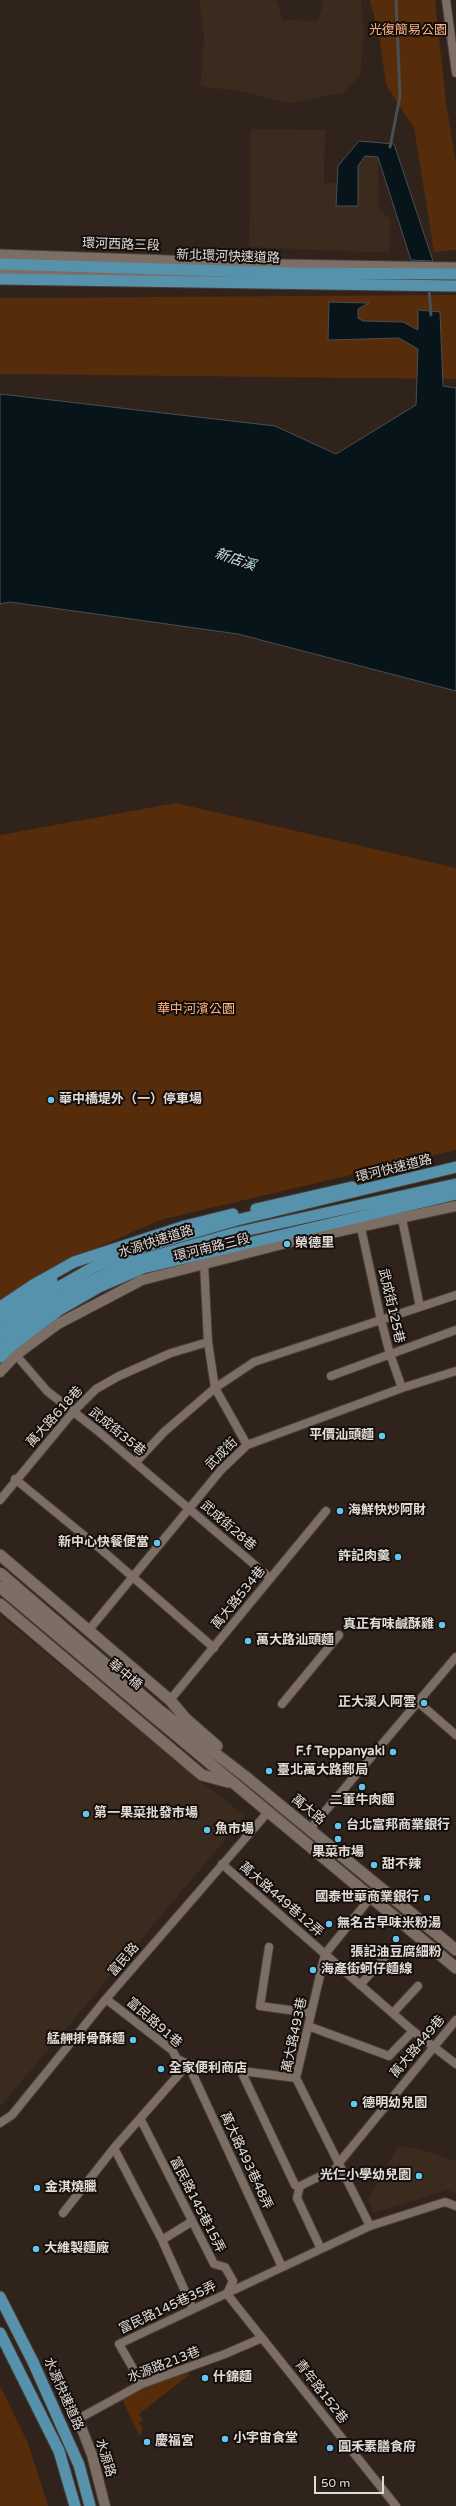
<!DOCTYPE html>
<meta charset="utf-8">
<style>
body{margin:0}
#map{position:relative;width:456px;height:2506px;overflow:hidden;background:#2f231c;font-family:"Varela Round",sans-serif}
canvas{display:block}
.scale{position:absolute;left:314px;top:2476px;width:70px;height:18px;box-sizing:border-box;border:2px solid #e2dad5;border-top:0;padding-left:5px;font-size:12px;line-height:14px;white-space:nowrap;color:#e2dad5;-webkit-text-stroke:3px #130e0b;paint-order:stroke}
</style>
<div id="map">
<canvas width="456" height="2506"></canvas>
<div class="scale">50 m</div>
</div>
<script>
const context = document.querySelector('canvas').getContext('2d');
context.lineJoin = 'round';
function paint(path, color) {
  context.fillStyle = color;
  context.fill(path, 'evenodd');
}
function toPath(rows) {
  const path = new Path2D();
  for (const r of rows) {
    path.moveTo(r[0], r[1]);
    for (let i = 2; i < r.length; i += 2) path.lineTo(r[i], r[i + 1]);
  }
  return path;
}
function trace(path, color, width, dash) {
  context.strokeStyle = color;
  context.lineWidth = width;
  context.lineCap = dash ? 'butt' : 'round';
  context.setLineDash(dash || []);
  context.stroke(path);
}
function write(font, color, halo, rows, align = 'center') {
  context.font = font + ' "Varela Round","Noto Sans TC",sans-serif';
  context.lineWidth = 4;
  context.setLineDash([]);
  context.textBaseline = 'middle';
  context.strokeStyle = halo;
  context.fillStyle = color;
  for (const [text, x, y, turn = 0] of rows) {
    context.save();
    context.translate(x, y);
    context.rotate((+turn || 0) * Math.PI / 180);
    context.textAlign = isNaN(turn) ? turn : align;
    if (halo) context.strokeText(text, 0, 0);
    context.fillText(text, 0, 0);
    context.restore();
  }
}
const built = toPath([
 [199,0,276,0,283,20,318,21,324,0,361,0,364,32,360,76,343,93,289,103,234,90,200,87,204,38],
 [251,129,325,130,324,183,337,183,338,166,359,141,378,142,378,208,390,219,389,253,249,247],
 [0,1615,178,1763,245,1816,0,2107],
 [398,2146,418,2149,456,2161,456,2193,447,2190,374,2213,368,2200]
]);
const green = toPath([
 [370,0,435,0,446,102,456,163,456,250,434,252,414,128,386,85,379,35],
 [456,295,456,379,0,374,0,298],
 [176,803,456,868,456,1150,160,1220,42,1272,0,1303,0,835],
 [187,2371,189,2375,139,2414,143,2420,139,2423,143,2427,140,2437,122,2399,132,2393],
 [0,2386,28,2443,48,2506,0,2506]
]);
const water = toPath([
 [359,141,394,144,433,261,411,260,378,157,365,156,358,166,358,206,336,206,338,166,359,141],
 [329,302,369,303,358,309,358,318,363,321,403,322,418,330,418,310,440,312,443,386,456,388,456,691,238,634,10,602,0,604,0,394,275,426,336,454,416,405,418,349,399,338,328,340,329,302]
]);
const stream = toPath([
 [390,147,400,96,396,0],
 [429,289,431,315]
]);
const minor = toPath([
 [446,0,456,73],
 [402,1219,420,1307],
 [361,1228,381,1320,390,1354,402,1388],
 [204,1263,208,1342,215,1388,247,1445],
 [16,1355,47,1391,98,1431,270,1578],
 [331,1376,456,1330],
 [135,1463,164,1432,215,1388,254,1362,456,1295],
 [15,1479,103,1551,214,1648],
 [0,1500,73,1412,96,1389,119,1376,171,1353,208,1342],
 [88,1631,221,1470,247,1445,402,1388,456,1371],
 [170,1700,326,1511],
 [418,1702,456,1735],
 [282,1704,339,1635],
 [310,1829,456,1657],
 [222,1864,413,2031,456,2064],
 [269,1947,260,2006,311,2013],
 [360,1985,385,1957],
 [106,1999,172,2050,177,2059,188,2064,296,2078],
 [393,2013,418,1986],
 [308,2026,389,2056,413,2031],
 [188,2064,282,2267],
 [241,2071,295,2185],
 [141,2120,214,2264,225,2267,233,2281,227,2294],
 [0,2123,12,2115,106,1999,268,1812],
 [114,2148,162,2240,193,2309],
 [338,2164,456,2020],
 [63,2213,114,2148,188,2064],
 [370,2226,296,2078,325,1954,371,1897],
 [162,2240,191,2222],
 [321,2249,297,2198,300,2186,339,2167],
 [227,2294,396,2506],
 [142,2384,119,2344,370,2226,445,2202,456,2206],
 [78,2419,142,2384,225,2354,262,2338]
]);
const tertiary = toPath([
 [0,1372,16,1355,58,1324,142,1280,290,1242,456,1206],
 [78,2419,92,2455,105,2506]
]);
const secondary = toPath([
 [0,255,284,265,456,268],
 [0,272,255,277],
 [0,1555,170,1700,186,1719,217,1746],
 [0,1604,202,1775,228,1782],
 [158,1709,246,1777,456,1950],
 [153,1716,456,1968]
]);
const trunk = toPath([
 [0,264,291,273,456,274],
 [0,279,456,286],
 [256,1209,352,1187],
 [0,1307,33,1285,74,1262,185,1226,233,1214],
 [0,1318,52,1281],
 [0,1331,57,1288,92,1268,144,1247,237,1220,456,1167],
 [0,1344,37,1314,71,1292,97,1278,137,1261,235,1233,456,1184],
 [0,1357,11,1346,59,1310,99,1287,143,1268,456,1194],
 [0,2297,33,2362,79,2465,90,2506],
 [0,2333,59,2451,75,2506]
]);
const secondaryBridge = toPath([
 [0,1573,158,1709],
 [0,1587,153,1716]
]);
const markers = [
 [51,1100,4,"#65c5ee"],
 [287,1244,4,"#65c5ee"],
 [382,1436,4,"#65c5ee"],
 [340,1511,4,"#65c5ee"],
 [157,1543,4,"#65c5ee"],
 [398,1557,4,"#65c5ee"],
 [442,1625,4,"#65c5ee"],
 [248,1641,4,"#65c5ee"],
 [424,1703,4,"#65c5ee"],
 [393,1752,4,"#65c5ee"],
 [269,1771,4,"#65c5ee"],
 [362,1787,4,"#65c5ee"],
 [86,1814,4,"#65c5ee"],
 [338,1826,4,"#65c5ee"],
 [207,1830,4,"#65c5ee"],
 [338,1839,4,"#65c5ee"],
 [374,1865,4,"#65c5ee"],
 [427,1898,4,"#65c5ee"],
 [329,1924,4,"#65c5ee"],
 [396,1939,4,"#65c5ee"],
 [313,1970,4,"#65c5ee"],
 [133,2040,4,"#65c5ee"],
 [161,2069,4,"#65c5ee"],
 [354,2104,4,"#65c5ee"],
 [419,2176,4,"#65c5ee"],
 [37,2188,4,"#65c5ee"],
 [36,2249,4,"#65c5ee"],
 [205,2378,4,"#65c5ee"],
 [225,2439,4,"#65c5ee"],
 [147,2442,4,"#65c5ee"],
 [330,2448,4,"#65c5ee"]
];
const parkNames = [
 ["光復簡易公園",408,31],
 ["華中河濱公園",196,1010]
];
const streetNames = [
 ["環河西路三段",121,245,2],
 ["新北環河快速道路",228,257,2],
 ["環河快速道路",394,1169,-14],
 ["水源快速道路",156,1242,-18],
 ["環河南路三段",212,1248,-14],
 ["武成街125巷",391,1306,77],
 ["萬大路618巷",55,1417,-48],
 ["武成街35巷",117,1432,39],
 ["武成街",222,1454,-45],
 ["武成街28巷",228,1526,41],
 ["萬大路534巷",239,1598,-51],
 ["華中橋",125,1675,40],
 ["萬大路",308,1810,39],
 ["萬大路449巷12弄",281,1900,41],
 ["富民路",124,1960,-49],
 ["富民路91巷",154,2023,41],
 ["萬大路493巷",295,2035,-78],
 ["萬大路449巷",418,2047,-50],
 ["萬大路493巷48弄",246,2161,65],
 ["富民路145巷15弄",197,2205,63],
 ["富民路145巷35弄",168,2308,-25],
 ["水源路213巷",164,2365,-21],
 ["青年路152巷",321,2392,52],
 ["水源快速道路",63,2394,66],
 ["水源路",105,2458,73]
];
const poiNames = [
 ["華中橋堤外（一）停車場",59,1100],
 ["榮德里",295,1244],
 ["平價汕頭麵",374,1436,"right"],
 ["海鮮快炒阿財",348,1511],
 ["新中心快餐便當",149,1543,"right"],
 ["許記肉羹",390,1557,"right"],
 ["真正有味鹹酥雞",434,1625,"right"],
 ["萬大路汕頭麵",256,1641],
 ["正大溪人阿雲",416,1703,"right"],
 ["F.f Teppanyaki",385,1752,"right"],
 ["臺北萬大路郵局",277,1771],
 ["二董牛肉麵",362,1801,"center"],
 ["第一果菜批發市場",94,1814],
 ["台北富邦商業銀行",346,1826],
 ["魚市場",215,1830],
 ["果菜市場",338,1853,"center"],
 ["甜不辣",382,1865],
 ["國泰世華商業銀行",419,1898,"right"],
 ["無名古早味米粉湯",337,1924],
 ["張記油豆腐細粉",396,1953,"center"],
 ["海產街蚵仔麵線",321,1970],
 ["艋舺排骨酥麵",125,2040,"right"],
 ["全家便利商店",169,2069],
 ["德明幼兒園",362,2104],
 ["光仁小學幼兒園",411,2176,"right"],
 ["金淇燒臘",45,2188],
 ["大維製麵廠",44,2249],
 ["什錦麵",213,2378],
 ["小宇宙食堂",233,2439],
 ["慶福宮",155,2442],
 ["圓禾素膳食府",338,2448]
];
const waterNames = [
 ["新店溪",235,560,19]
];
paint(built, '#3b2a1e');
paint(green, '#562c0a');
paint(water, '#07141a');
trace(water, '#494f52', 1);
trace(stream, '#494f52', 3);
trace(minor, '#483d38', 10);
trace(tertiary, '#483d38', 12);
trace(secondary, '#483d38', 13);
trace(trunk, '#483d38', 13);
trace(minor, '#7d6e65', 8);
trace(tertiary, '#7d6e65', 10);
trace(secondary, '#7d6e65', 11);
trace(trunk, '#5692ac', 11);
trace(secondaryBridge, '#483d38', 13, []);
trace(secondaryBridge, '#7d6e65', 11);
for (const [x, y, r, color] of markers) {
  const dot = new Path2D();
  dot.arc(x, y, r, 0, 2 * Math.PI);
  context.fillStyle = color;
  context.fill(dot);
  trace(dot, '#130e0b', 1.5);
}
write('13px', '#fdb17d', '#130e0b', parkNames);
write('13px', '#e2dad5', '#130e0b', streetNames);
write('bold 13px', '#e2dad5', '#130e0b', poiNames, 'left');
write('italic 14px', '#b8e6fc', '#130e0b', waterNames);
</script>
